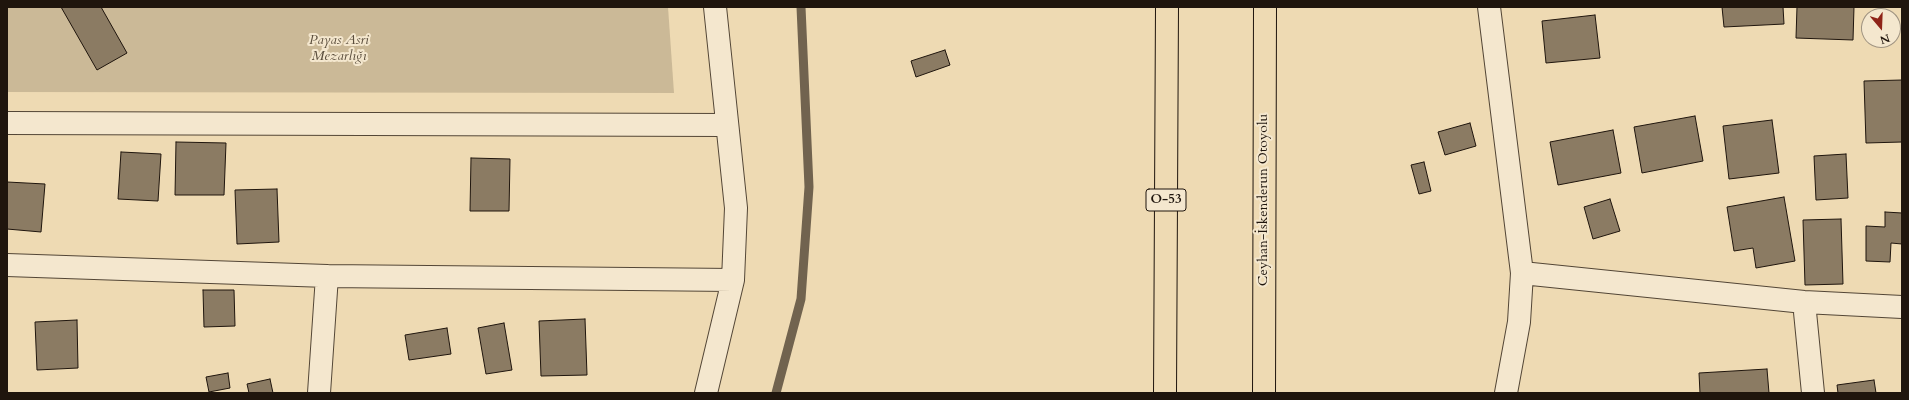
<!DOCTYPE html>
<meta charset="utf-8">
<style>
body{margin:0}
#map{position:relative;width:1909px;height:400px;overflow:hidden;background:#eedab3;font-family:Cardo,serif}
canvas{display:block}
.frame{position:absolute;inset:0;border:8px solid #1f150d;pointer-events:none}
.north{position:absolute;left:1861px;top:8px;width:40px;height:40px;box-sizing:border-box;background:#f4e7ce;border:1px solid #9f9381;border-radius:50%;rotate:161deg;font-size:11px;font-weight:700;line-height:16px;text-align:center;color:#1f150d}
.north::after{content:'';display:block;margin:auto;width:14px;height:18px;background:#8f2418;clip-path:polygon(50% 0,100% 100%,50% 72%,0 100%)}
</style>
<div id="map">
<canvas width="1909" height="400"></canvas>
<div class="frame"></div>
<div class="north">N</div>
</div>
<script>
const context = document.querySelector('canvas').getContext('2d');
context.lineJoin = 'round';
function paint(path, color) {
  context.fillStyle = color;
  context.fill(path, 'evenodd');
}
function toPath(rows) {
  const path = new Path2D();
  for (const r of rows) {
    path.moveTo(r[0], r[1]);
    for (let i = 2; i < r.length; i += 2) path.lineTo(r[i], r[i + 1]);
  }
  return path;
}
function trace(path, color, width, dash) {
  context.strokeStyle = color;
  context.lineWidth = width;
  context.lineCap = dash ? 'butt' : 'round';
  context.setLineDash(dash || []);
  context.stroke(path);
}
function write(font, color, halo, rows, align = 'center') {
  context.font = font + ' Cardo,serif';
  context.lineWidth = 4;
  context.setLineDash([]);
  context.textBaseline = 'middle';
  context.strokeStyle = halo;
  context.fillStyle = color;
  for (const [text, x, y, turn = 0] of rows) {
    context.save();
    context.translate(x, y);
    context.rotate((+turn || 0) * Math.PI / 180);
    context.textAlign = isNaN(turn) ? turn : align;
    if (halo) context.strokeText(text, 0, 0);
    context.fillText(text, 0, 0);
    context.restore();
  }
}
const green = toPath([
 [7,7,668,7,674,93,7,92]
]);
const stream = toPath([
 [776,393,801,299,809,187,801,7]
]);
const building = toPath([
 [61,7,101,7,127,53,97,70,61,7],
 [1722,7,1783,7,1784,24,1724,27,1722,7],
 [1797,7,1854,7,1853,40,1796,38,1797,7],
 [1595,15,1600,58,1546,63,1542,21,1595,15],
 [945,50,950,65,916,77,911,61,945,50],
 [1902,80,1902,142,1866,143,1864,81,1902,80],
 [1695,116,1703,161,1642,173,1634,127,1695,116],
 [1772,120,1779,173,1729,179,1723,126,1772,120],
 [1470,123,1476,146,1445,155,1438,132,1470,123],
 [1613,130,1621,173,1558,185,1550,142,1613,130],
 [176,142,226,143,224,195,175,195,176,142],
 [121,152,161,154,158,201,118,199,121,152],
 [1846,154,1848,198,1816,200,1814,156,1846,154],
 [471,158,510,159,509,211,470,211,471,158],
 [1424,162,1431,191,1419,194,1411,165,1424,162],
 [7,182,45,184,41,232,7,229,7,182],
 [277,189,279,242,237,244,235,190,277,189],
 [1784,197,1795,261,1756,268,1753,248,1734,251,1727,207,1784,197],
 [1610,199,1620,231,1593,239,1584,207,1610,199],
 [1885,212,1902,213,1902,244,1891,243,1890,262,1866,261,1866,226,1885,227,1885,212],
 [1841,219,1843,284,1805,285,1803,220,1841,219],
 [203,290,234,290,235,326,204,327,203,290],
 [585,319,587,375,541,376,539,321,585,319],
 [77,320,78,368,37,370,35,322,77,320],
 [504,323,512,370,486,374,478,328,504,323],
 [447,328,451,354,409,360,405,335,447,328],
 [1767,369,1769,393,1700,393,1699,373,1767,369],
 [228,373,230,388,209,392,206,377,228,373],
 [270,379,273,393,249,393,247,384,270,379],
 [1874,380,1876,393,1838,393,1837,385,1874,380]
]);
const street = toPath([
 [1489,7,1522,273,1804,302,1902,307],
 [7,123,727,125],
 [7,265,327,276,733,280],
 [1804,302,1813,393],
 [319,393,327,276],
 [706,393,733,280,736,208,715,7],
 [1506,393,1519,322,1522,273]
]);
const highway = toPath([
 [1165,393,1167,7],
 [1264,393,1265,7]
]);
const shields = [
 [1166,200,40]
];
const shieldNames = [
 ["O-53",1166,200]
];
const parkNames = [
 ["Payas Asri",339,41],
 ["Mezarlığı",339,57]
];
const streetNames = [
 ["Ceyhan-İskenderun Otoyolu",1264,200,-90]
];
paint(green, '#cbb997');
trace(stream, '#71634f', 9);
paint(building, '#8b7b63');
trace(building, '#1f150d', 1);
trace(street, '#534636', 24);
trace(highway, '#1f150d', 24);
trace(street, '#f4e7ce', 22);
trace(highway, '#eedab3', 22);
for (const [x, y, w] of shields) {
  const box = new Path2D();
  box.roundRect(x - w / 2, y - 11, w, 22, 3);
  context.fillStyle = '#f4e7ce';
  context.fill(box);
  trace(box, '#1f150d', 1);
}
write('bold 13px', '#1f150d', null, shieldNames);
write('italic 14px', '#5b4e3d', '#f4e7ce', parkNames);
write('14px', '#1f150d', '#f4e7ce', streetNames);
</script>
